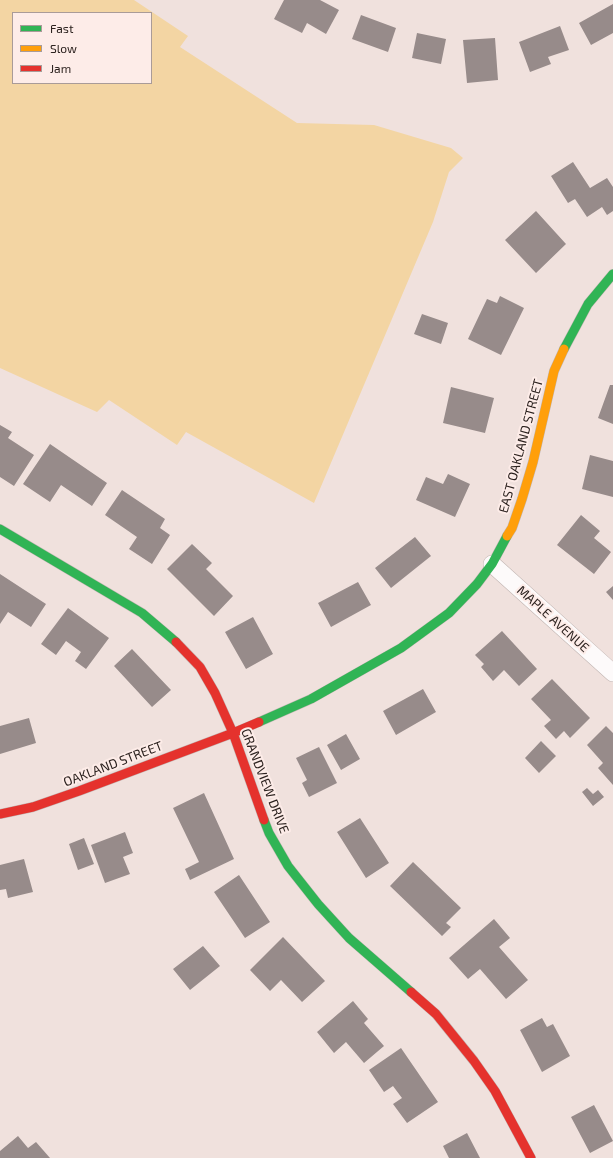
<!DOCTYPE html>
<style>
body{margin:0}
#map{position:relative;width:613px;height:1158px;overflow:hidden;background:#f0e1dd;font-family:"Exo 2",sans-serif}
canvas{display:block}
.legend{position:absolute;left:12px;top:12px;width:140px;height:72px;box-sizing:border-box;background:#fdece8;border:1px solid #a99b98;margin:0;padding:5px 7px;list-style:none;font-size:12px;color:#2c221f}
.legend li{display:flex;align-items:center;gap:8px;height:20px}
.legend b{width:20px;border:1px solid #a99b98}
</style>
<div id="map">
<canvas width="613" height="1158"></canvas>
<ul class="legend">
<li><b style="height:5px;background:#30b455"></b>Fast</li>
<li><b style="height:5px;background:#ff9f0a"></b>Slow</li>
<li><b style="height:5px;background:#e5322d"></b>Jam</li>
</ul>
</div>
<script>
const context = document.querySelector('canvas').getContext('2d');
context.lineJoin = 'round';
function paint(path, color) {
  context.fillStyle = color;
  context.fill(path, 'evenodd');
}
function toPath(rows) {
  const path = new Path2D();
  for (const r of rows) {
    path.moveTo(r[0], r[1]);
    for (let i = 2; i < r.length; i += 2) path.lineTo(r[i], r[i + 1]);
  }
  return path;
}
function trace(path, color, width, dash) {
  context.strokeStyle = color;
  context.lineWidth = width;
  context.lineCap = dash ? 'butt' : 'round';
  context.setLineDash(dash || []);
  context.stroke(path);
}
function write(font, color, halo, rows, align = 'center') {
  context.font = font + ' "Exo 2",sans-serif';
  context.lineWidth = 4;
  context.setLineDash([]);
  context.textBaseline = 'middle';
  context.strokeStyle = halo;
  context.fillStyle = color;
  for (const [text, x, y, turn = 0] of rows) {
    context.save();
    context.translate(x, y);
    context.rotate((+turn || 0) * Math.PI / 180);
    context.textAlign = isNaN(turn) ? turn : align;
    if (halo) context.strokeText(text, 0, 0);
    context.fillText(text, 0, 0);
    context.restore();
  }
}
const green = toPath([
 [0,0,134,0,188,36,180,47,297,123,374,125,451,148,463,158,449,172,433,222,314,503,186,432,177,445,109,400,97,412,0,368],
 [13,13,151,13,151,83,13,83]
]);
const building = toPath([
 [284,0,320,0,339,10,326,34,307,23,302,33,274,19],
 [613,4,613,33,591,45,579,23],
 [361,15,396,28,388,52,352,39],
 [560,26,569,50,548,57,551,64,530,72,519,42],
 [417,33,446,39,441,64,412,58],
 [495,38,498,80,467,83,463,40],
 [573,162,590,188,607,178,613,187,613,211,607,215,602,207,587,217,575,199,568,203,551,176],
 [536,211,566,244,536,273,505,240],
 [500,296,524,308,501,355,468,339,487,299,497,303],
 [422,314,448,323,441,344,414,334],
 [610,385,613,385,613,424,598,418],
 [451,387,494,398,485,433,443,423],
 [0,425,12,432,8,438,34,455,14,486,0,477],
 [50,444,107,483,92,506,61,485,50,502,23,484],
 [590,455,613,461,613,497,582,489],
 [448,474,470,484,455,517,416,500,426,477,443,484],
 [122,490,165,519,160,528,170,535,152,564,129,549,137,537,105,515],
 [581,515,600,531,594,538,611,552,594,574,557,545],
 [415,537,431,556,391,588,375,568],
 [192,544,212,563,206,569,233,596,214,616,167,569],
 [0,574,46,604,31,627,8,612,0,624],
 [358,582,371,605,331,627,318,603],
 [613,586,613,600,606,592],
 [68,608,109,638,86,669,75,661,81,652,66,641,56,655,41,644],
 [253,617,273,654,246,669,225,632],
 [502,631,537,669,519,686,504,670,493,681,481,667,484,664,475,655],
 [132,649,171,690,152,707,114,666],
 [552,679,590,718,570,738,564,731,556,739,544,726,551,720,531,699],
 [423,689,436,712,396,735,383,711],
 [29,718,36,743,0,754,0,726],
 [606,726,613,733,613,785,598,768,603,763,587,745],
 [346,734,360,759,341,770,327,745],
 [541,741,556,756,539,773,525,758],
 [319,747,337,783,309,797,302,783,307,780,296,758],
 [587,788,593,794,598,790,604,797,593,806,582,792],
 [204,793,234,859,190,880,185,869,199,862,173,808],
 [360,818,389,863,366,878,337,832],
 [125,832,133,853,123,857,130,874,105,883,91,845],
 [84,838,94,864,78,870,69,844],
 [24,859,33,892,8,898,6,889,0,890,0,865],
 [413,862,461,908,446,923,451,927,442,936,390,886],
 [239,875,270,922,245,938,214,892],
 [494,919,510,938,499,947,528,980,506,999,480,969,468,979,449,958],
 [283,937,325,981,302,1002,281,980,270,991,250,970],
 [203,946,220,966,190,990,173,969],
 [353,1001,368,1019,364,1023,384,1046,364,1063,346,1042,334,1053,317,1032],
 [542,1018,547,1027,553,1024,570,1056,542,1072,520,1030],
 [401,1048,438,1102,407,1123,393,1104,402,1098,393,1086,384,1092,369,1070],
 [594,1105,613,1141,590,1153,571,1117],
 [467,1133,480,1158,449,1158,443,1146],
 [18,1136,28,1148,36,1142,50,1158,0,1158,0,1151]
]);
const street = toPath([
 [492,564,613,673]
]);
const fast = toPath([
 [564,349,588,304,613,274],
 [0,529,142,613,176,642],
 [259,722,311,699,401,648,449,613,477,584,492,564,507,536],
 [264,820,269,833,288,866,318,904,349,938,411,992]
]);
const slow = toPath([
 [507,536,512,528,522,499,533,462,554,371,564,349]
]);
const jam = toPath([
 [176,642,200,667,215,693,233,733,264,820],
 [0,814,33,807,79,791,233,733,259,722],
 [411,992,436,1014,474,1061,495,1091,531,1158]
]);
const streetNames = [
 ["EAST OAKLAND STREET",521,446,-75],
 ["MAPLE AVENUE",553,619,42],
 ["OAKLAND STREET",113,764,-21],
 ["GRANDVIEW DRIVE",265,781,69]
];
paint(green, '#f3d5a3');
paint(building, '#978b8a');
trace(street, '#c1b5b2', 18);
trace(fast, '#c1b5b2', 10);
trace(slow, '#c1b5b2', 10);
trace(jam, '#c1b5b2', 10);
trace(street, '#fdfafa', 17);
trace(fast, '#30b455', 9);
trace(slow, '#ff9f0a', 9);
trace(jam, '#e5322d', 9);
write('13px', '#2c221f', '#fdece8', streetNames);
</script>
